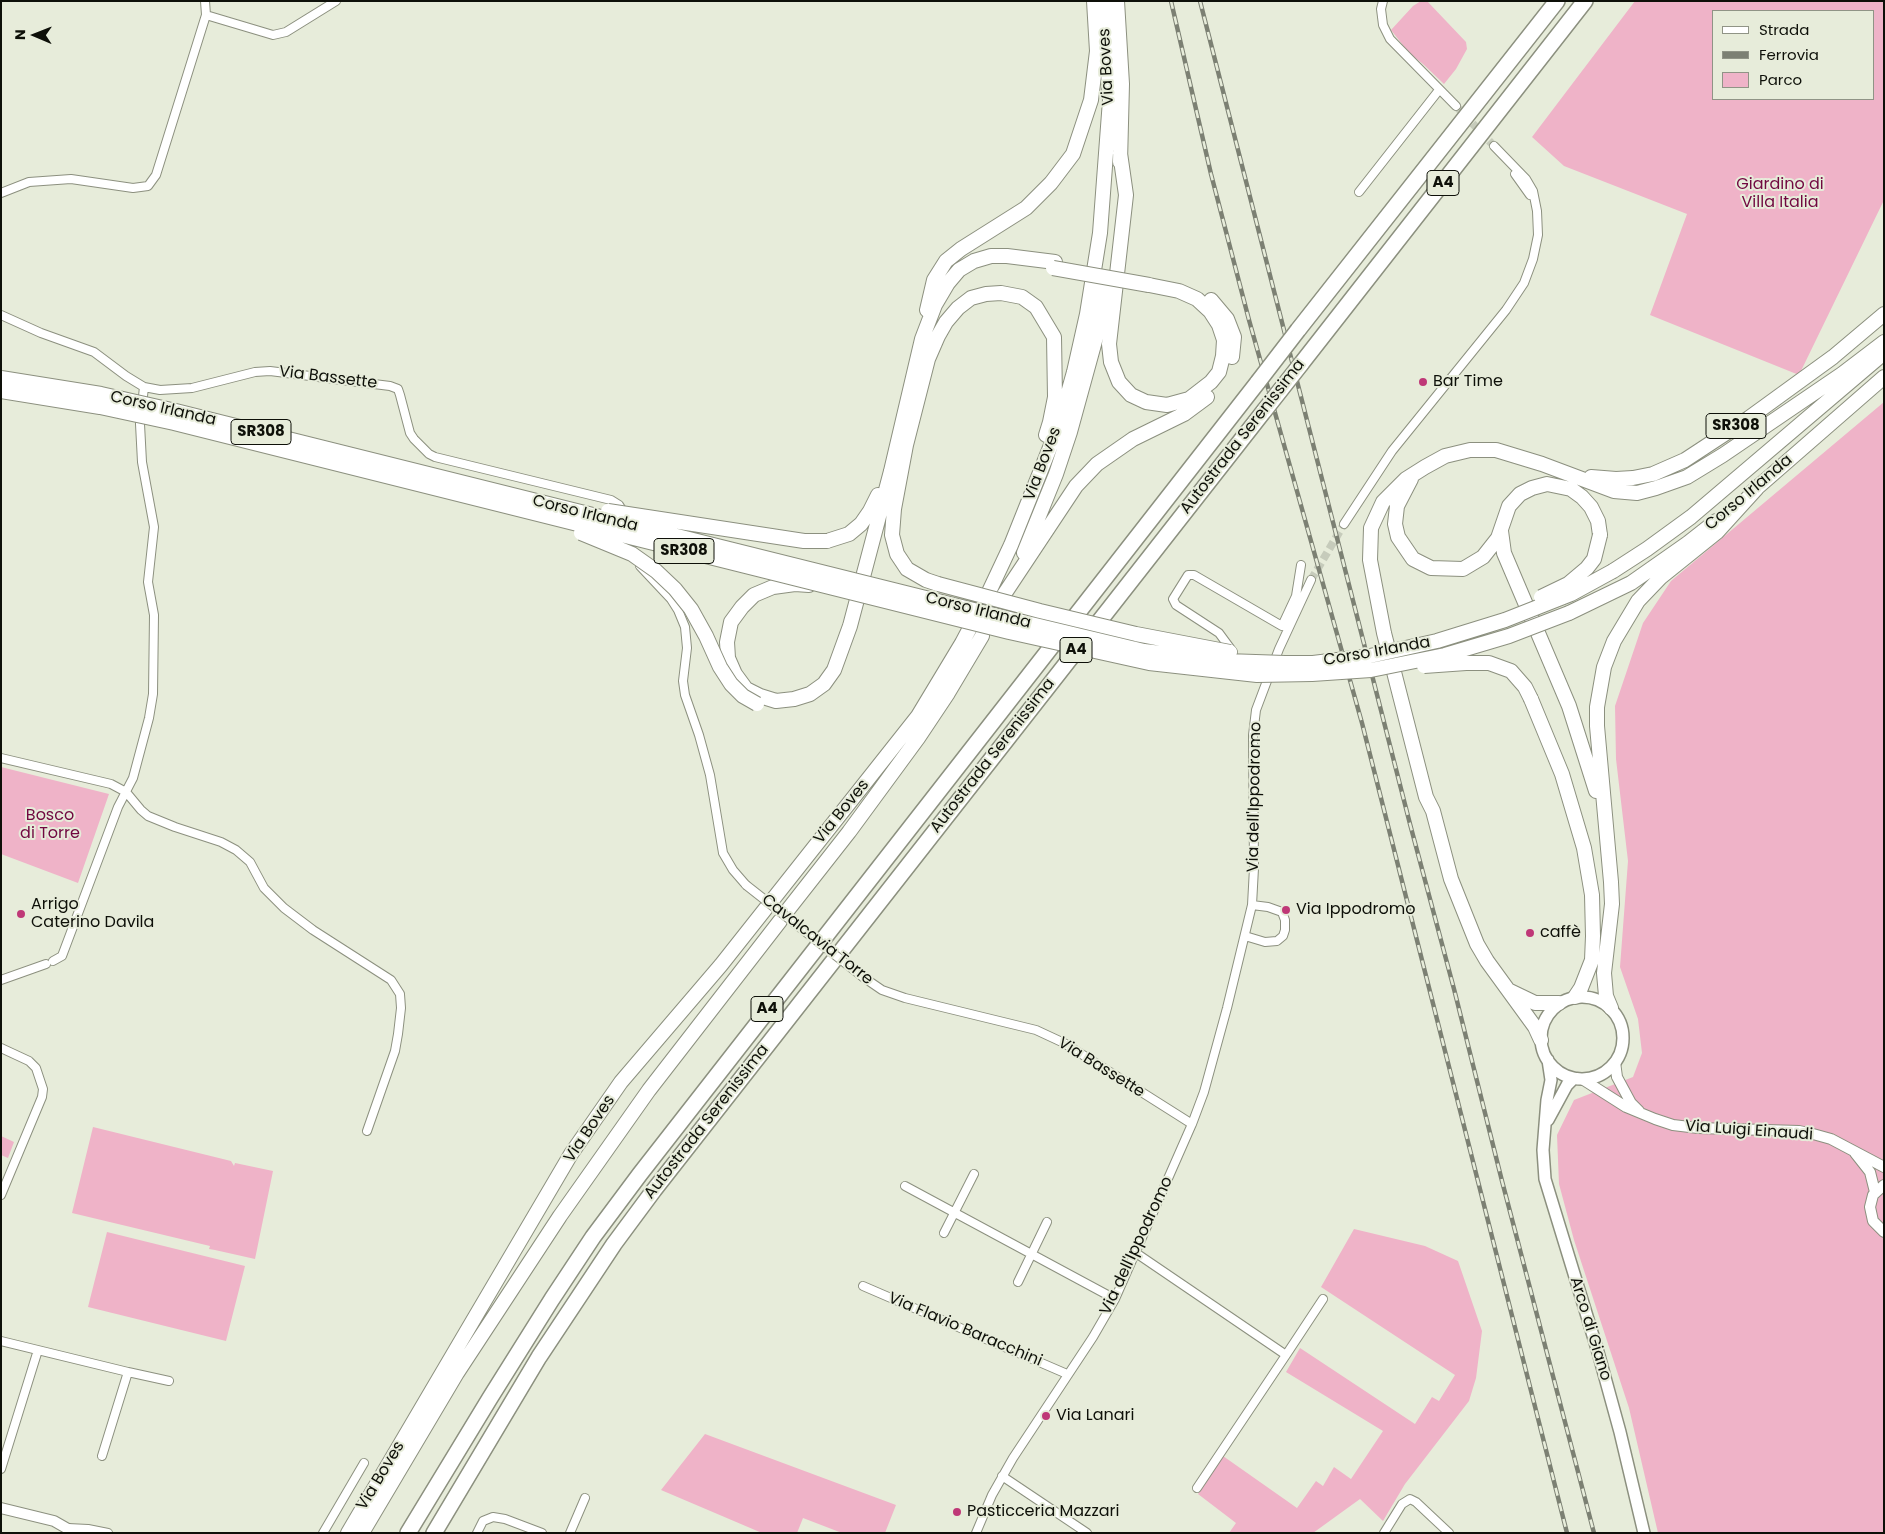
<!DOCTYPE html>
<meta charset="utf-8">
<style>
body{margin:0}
#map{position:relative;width:1885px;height:1534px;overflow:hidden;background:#e7ecda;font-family:Poppins,sans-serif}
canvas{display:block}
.frame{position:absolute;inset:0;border:2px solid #0e1009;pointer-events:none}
.legend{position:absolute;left:1712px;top:10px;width:162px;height:90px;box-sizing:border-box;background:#e7ecda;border:1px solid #909486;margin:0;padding:6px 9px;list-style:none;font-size:15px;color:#0e1009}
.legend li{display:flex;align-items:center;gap:10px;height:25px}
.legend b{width:25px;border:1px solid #909486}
.north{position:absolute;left:10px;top:10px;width:50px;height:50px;-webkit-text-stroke:4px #e7ecda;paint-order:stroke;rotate:271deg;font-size:14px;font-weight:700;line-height:20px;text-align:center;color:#0e1009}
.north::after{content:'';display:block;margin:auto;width:18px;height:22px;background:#0e1009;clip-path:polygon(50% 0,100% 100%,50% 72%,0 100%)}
</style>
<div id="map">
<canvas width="1885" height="1534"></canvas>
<div class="frame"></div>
<ul class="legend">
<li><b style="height:6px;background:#fff"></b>Strada</li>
<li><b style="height:6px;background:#7c8073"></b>Ferrovia</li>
<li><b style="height:14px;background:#efb3c8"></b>Parco</li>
</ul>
<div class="north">N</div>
</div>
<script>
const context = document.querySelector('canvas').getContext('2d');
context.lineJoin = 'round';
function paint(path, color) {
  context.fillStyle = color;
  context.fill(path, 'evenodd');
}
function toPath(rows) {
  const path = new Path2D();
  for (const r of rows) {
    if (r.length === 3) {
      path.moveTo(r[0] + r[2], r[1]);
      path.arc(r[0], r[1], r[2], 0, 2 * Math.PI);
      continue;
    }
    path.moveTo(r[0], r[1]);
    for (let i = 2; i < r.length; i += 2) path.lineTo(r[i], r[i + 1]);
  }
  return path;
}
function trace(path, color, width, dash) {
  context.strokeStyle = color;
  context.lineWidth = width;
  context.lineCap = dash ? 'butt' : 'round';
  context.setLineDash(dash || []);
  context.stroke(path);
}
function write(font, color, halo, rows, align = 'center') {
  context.font = font + ' Poppins,sans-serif';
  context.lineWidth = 4;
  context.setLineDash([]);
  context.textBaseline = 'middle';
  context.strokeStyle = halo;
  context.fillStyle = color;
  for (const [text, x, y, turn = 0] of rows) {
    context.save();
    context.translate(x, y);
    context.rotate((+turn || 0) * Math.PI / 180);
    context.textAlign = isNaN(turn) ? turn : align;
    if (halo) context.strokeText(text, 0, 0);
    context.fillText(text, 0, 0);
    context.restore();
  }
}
const green = toPath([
 [1421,1,1427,1,1466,42,1467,49,1456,69,1444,84,1423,64,1409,53,1391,30,1413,6],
 [1635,1,1884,1,1884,200,1799,375,1650,315,1687,214,1564,166,1532,137],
 [1714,11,1874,11,1874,99,1714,99],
 [1884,402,1884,1533,1658,1533,1629,1408,1574,1240,1559,1184,1557,1135,1574,1100,1633,1077,1642,1053,1638,1019,1620,967,1628,861,1616,759,1615,706,1643,623,1671,581],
 [1,767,109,794,78,883,1,854],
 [93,1127,231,1161,234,1166,235,1163,273,1171,255,1259,215,1250,209,1249,210,1246,72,1213],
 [1,1136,14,1142,8,1158,1,1155],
 [1354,1229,1425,1246,1458,1261,1482,1331,1476,1378,1469,1401,1405,1484,1383,1521,1360,1499,1313,1533,1229,1533,1236,1523,1198,1494,1223,1456,1297,1508,1316,1481,1323,1486,1334,1467,1351,1479,1383,1431,1286,1372,1300,1348,1415,1424,1432,1397,1439,1401,1455,1375,1321,1287],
 [107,1232,245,1266,226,1341,88,1307],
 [705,1434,896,1505,885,1533,842,1533,803,1518,797,1533,762,1533,661,1490]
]);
const minorTunnel = toPath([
 [1456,106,1494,146],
 [1311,580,1344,524]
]);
const trunkTunnel = toPath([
 [1106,284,1109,265]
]);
const minor = toPath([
 [1383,1,1381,9,1383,25,1390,39,1456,106],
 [206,15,273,35,286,32,336,1],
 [1515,174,1530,195],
 [1359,192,1439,90],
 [1,193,29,182,71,179,133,188,148,186,156,175,206,15,205,1],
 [1,315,41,333,94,352,126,376,144,387,160,390,192,388,255,372,270,371,390,386,398,389,400,395,410,433,414,439,429,454,435,457,611,500,619,505,624,513],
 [1344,524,1392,451,1506,310,1524,283,1533,259,1538,235,1537,211,1533,191,1526,179,1494,146],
 [640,566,671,599,678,610,685,627,687,648,683,681,685,695,699,735,710,775,723,853,733,870,746,885],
 [1233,652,1219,633,1176,605,1173,599,1188,575,1194,575,1282,626,1296,596,1301,565],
 [1,758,111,784,126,792,141,810,148,816,175,827,221,842,236,850,250,862,264,888,284,908,313,930,391,980,400,994,401,1008,398,1034,395,1051,367,1131],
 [1245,936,1265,942,1277,941,1283,936,1285,930,1285,920,1282,912,1268,907,1252,905],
 [53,961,62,956,118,807,133,778,149,718,153,694,154,615,148,582,154,527,142,462,140,424,144,387],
 [863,977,882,990,905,998,1036,1030,1064,1043,1192,1124],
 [1,980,46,964],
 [1,1048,29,1061,36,1068,43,1089,42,1097,1,1195],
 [905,1186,1115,1299],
 [944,1233,974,1174],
 [1136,1253,1286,1355,1197,1488],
 [1018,1282,1047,1222],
 [863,1286,1067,1374],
 [1,1341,128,1372,102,1456],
 [1286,1355,1323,1299],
 [128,1372,169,1381],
 [1,1469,38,1350],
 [1002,1476,1087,1533],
 [68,1528,88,1529,108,1533],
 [323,1533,364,1463],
 [477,1533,483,1521,493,1517,505,1519,542,1533],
 [570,1533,585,1498],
 [976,1533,992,1495,1013,1458,1093,1337,1115,1299,1192,1124,1204,1092,1227,1008,1252,905,1254,868,1253,735,1256,710,1279,649,1311,580],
 [1384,1533,1402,1504,1410,1499,1416,1502,1449,1533]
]);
const tertiary = toPath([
 [1615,1062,1617,1077,1631,1103,1639,1111],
 [1582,1079,1626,1107,1655,1119,1673,1125,1698,1128,1799,1131,1813,1134,1831,1139,1884,1167],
 [1855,1153,1870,1172,1875,1192],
 [1884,1185,1873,1195,1870,1207,1873,1221,1884,1232],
 [1,1508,54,1521,75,1533]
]);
const secondary = toPath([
 [1582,1038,41],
 [1548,1060,1551,1080,1547,1100,1543,1150,1545,1179,1598,1352,1620,1432,1644,1533],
 [1548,1120,1567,1085,1574,1078]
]);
const trunk = toPath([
 [1117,1,1122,84,1120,162],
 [1120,153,1126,195,1109,344,1111,362,1119,382,1131,395,1146,402,1167,405,1189,399,1211,382,1219,372,1223,356,1224,340,1219,325,1210,311,1197,299,1179,291,1149,285],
 [1211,300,1227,319,1234,337,1232,357],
 [927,310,934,280,946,261,961,249,1026,208,1051,183,1073,154,1091,100,1097,51,1094,1],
 [1591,477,1616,479,1633,478,1653,474,1685,460,1749,418,1833,357,1884,314],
 [1411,479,1397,506,1395,524,1398,537,1413,559,1431,568,1463,569,1483,557,1498,538,1509,506,1520,494,1532,488,1547,484,1571,489,1582,497,1591,507,1598,521,1600,535],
 [1751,493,1884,377],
 [1501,531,1504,553,1569,706,1596,791],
 [827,541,849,534,861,524,870,511,878,495],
 [1024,553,1056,474,1070,432,1095,341,1106,284],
 [1613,571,1647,549,1691,517,1884,353],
 [938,584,926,580,907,569,897,554,892,535,894,509,906,445,928,359,938,336,946,322,958,308,971,298,986,294,1001,293,1022,297,1036,307,1054,337,1055,397,1050,422,1046,435],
 [809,585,795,584,773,587,754,595,742,607,731,622,727,642,728,658,735,674,746,689,760,696,776,701,794,699,810,694,824,684,834,670,850,626,891,471,922,339,935,305,948,283,959,270,974,261,991,256,1007,256,1055,262],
 [1003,596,1076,486,1097,464,1133,439,1184,414,1207,397],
 [1569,613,1631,583,1688,543,1716,521],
 [1531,699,1562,774,1584,848,1592,895,1593,936,1592,960,1581,988,1575,997],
 [787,911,849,832,918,738,948,693,982,636],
 [1510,991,1535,1003,1559,1003],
 [1611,1008,1606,996,1604,973,1612,904,1611,882,1597,726,1597,707,1604,667,1614,641,1638,601,1661,577,1717,532,1757,488],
 [1541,1040,1535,1027,1487,961,1477,944,1451,879,1433,811,1426,797,1384,633,1370,560,1371,528,1383,502,1406,479,1425,467,1445,456,1470,450,1496,450,1542,464,1614,491,1637,493,1656,488,1687,477,1723,455,1842,374,1884,342],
 [348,1533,571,1154,621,1082,721,965,918,716,962,643,988,594,1011,545,1059,425,1074,372,1087,314,1100,233,1110,100,1103,1],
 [362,1533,457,1373,560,1216,649,1090,780,921]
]);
const motorway = toPath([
 [1298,330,1557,1],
 [1301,364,1585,1],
 [408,1533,490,1398,552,1299,593,1237,640,1174,1258,382],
 [434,1533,539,1357,614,1244,654,1190,1264,411]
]);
const rail = toPath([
 [1171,1,1211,174,1249,320,1362,723,1567,1533],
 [1200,1,1410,824,1454,989,1502,1181,1594,1533]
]);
const minorBridge = toPath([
 [746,885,863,977]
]);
const trunkBridge = toPath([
 [1053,268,1149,285],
 [1,378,101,394,176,411,1010,619,1144,651,1194,657,1226,661,1285,663,1313,663,1370,656,1437,641,1505,620,1571,594,1613,571],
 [1,391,100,407,174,423,1009,632,1149,663,1257,675,1312,674,1371,670,1445,655,1509,636,1569,613],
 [608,511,804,541,827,541],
 [581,533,632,554,656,571,675,589,691,609,706,636,720,667,731,684,743,696,757,704],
 [938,584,1040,611,1136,634,1230,652],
 [1541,597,1568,584,1587,568,1594,559,1600,535],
 [1424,666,1466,663,1489,663,1511,671,1525,687,1531,699]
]);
const motorwayBridge = toPath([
 [1258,382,1298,330],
 [1264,411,1301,364]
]);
const markers = [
 [1423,382,5,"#bf3877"],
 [1286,910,5,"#bf3877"],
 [21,914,5,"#bf3877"],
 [1530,933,5,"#bf3877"],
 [1046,1416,5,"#bf3877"],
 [957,1512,5,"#bf3877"]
];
const shields = [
 [1443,183,32],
 [1736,426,60],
 [261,432,60],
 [684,551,60],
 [1076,650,32],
 [767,1009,32]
];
const shieldNames = [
 ["A4",1443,183],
 ["SR308",1736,426],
 ["SR308",261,432],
 ["SR308",684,551],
 ["A4",1076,650],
 ["A4",767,1009]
];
const streetNames = [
 ["Via Boves",1107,67,-93],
 ["Via Bassette",328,378,7],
 ["Corso Irlanda",163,409,13],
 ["Autostrada Serenissima",1243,437,-52],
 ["Via Boves",1043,464,-69],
 ["Corso Irlanda",1749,493,-40],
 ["Corso Irlanda",585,514,14],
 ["Corso Irlanda",978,611,14],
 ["Corso Irlanda",1377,652,-10],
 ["Autostrada Serenissima",993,756,-52],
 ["Via dell'Ippodromo",1255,797,-89],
 ["Via Boves",842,812,-51],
 ["Cavalcavia Torre",817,940,38],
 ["Via Bassette",1101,1068,32],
 ["Autostrada Serenissima",707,1122,-52],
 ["Via Boves",590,1129,-56],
 ["Via Luigi Einaudi",1749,1131,4],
 ["Via dell'Ippodromo",1137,1246,-65],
 ["Arco di Giano",1590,1329,73],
 ["Via Flavio Baracchini",965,1330,23],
 ["Via Boves",381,1476,-59]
];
const parkNames = [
 ["Giardino di",1780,185],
 ["Villa Italia",1780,203],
 ["Bosco",50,816],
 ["di Torre",50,834]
];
const poiNames = [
 ["Bar Time",1433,382],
 ["Arrigo",31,905],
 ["Caterino Davila",31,923],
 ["Via Ippodromo",1296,910],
 ["caffè",1540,933],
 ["Via Lanari",1056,1416],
 ["Pasticceria Mazzari",967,1512]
];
paint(green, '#efb3c8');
trace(minorTunnel, '#c6cbbb', 8, [8, 4]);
trace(trunkTunnel, '#c6cbbb', 14, [14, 7]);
trace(minor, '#8c907f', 10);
trace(tertiary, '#8c907f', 12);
trace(secondary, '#8c907f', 14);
trace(trunk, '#8c907f', 16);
trace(motorway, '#8c907f', 18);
trace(minor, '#fff', 8);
trace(tertiary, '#fff', 10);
trace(secondary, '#fff', 11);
trace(trunk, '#fff', 14);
trace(motorway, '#fff', 15);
trace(rail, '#7c8073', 4.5);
trace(rail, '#e7ecda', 2.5, [8]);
trace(minorBridge, '#8c907f', 10, []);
trace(trunkBridge, '#8c907f', 16, []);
trace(motorwayBridge, '#8c907f', 18, []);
trace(minorBridge, '#fff', 8);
trace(trunkBridge, '#fff', 14);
trace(motorwayBridge, '#fff', 15);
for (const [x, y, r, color] of markers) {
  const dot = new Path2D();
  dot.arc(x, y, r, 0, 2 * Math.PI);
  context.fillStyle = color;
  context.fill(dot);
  trace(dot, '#e7ecda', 2);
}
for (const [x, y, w] of shields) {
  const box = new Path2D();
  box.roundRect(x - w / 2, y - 12.5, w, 25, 4);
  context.fillStyle = '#e7ecda';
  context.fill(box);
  trace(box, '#0e1009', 1);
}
write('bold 15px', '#0e1009', null, shieldNames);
write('16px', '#0e1009', '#e7ecda', streetNames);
write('16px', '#710840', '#e7ecda', parkNames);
write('16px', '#0e1009', '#e7ecda', poiNames, 'left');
</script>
